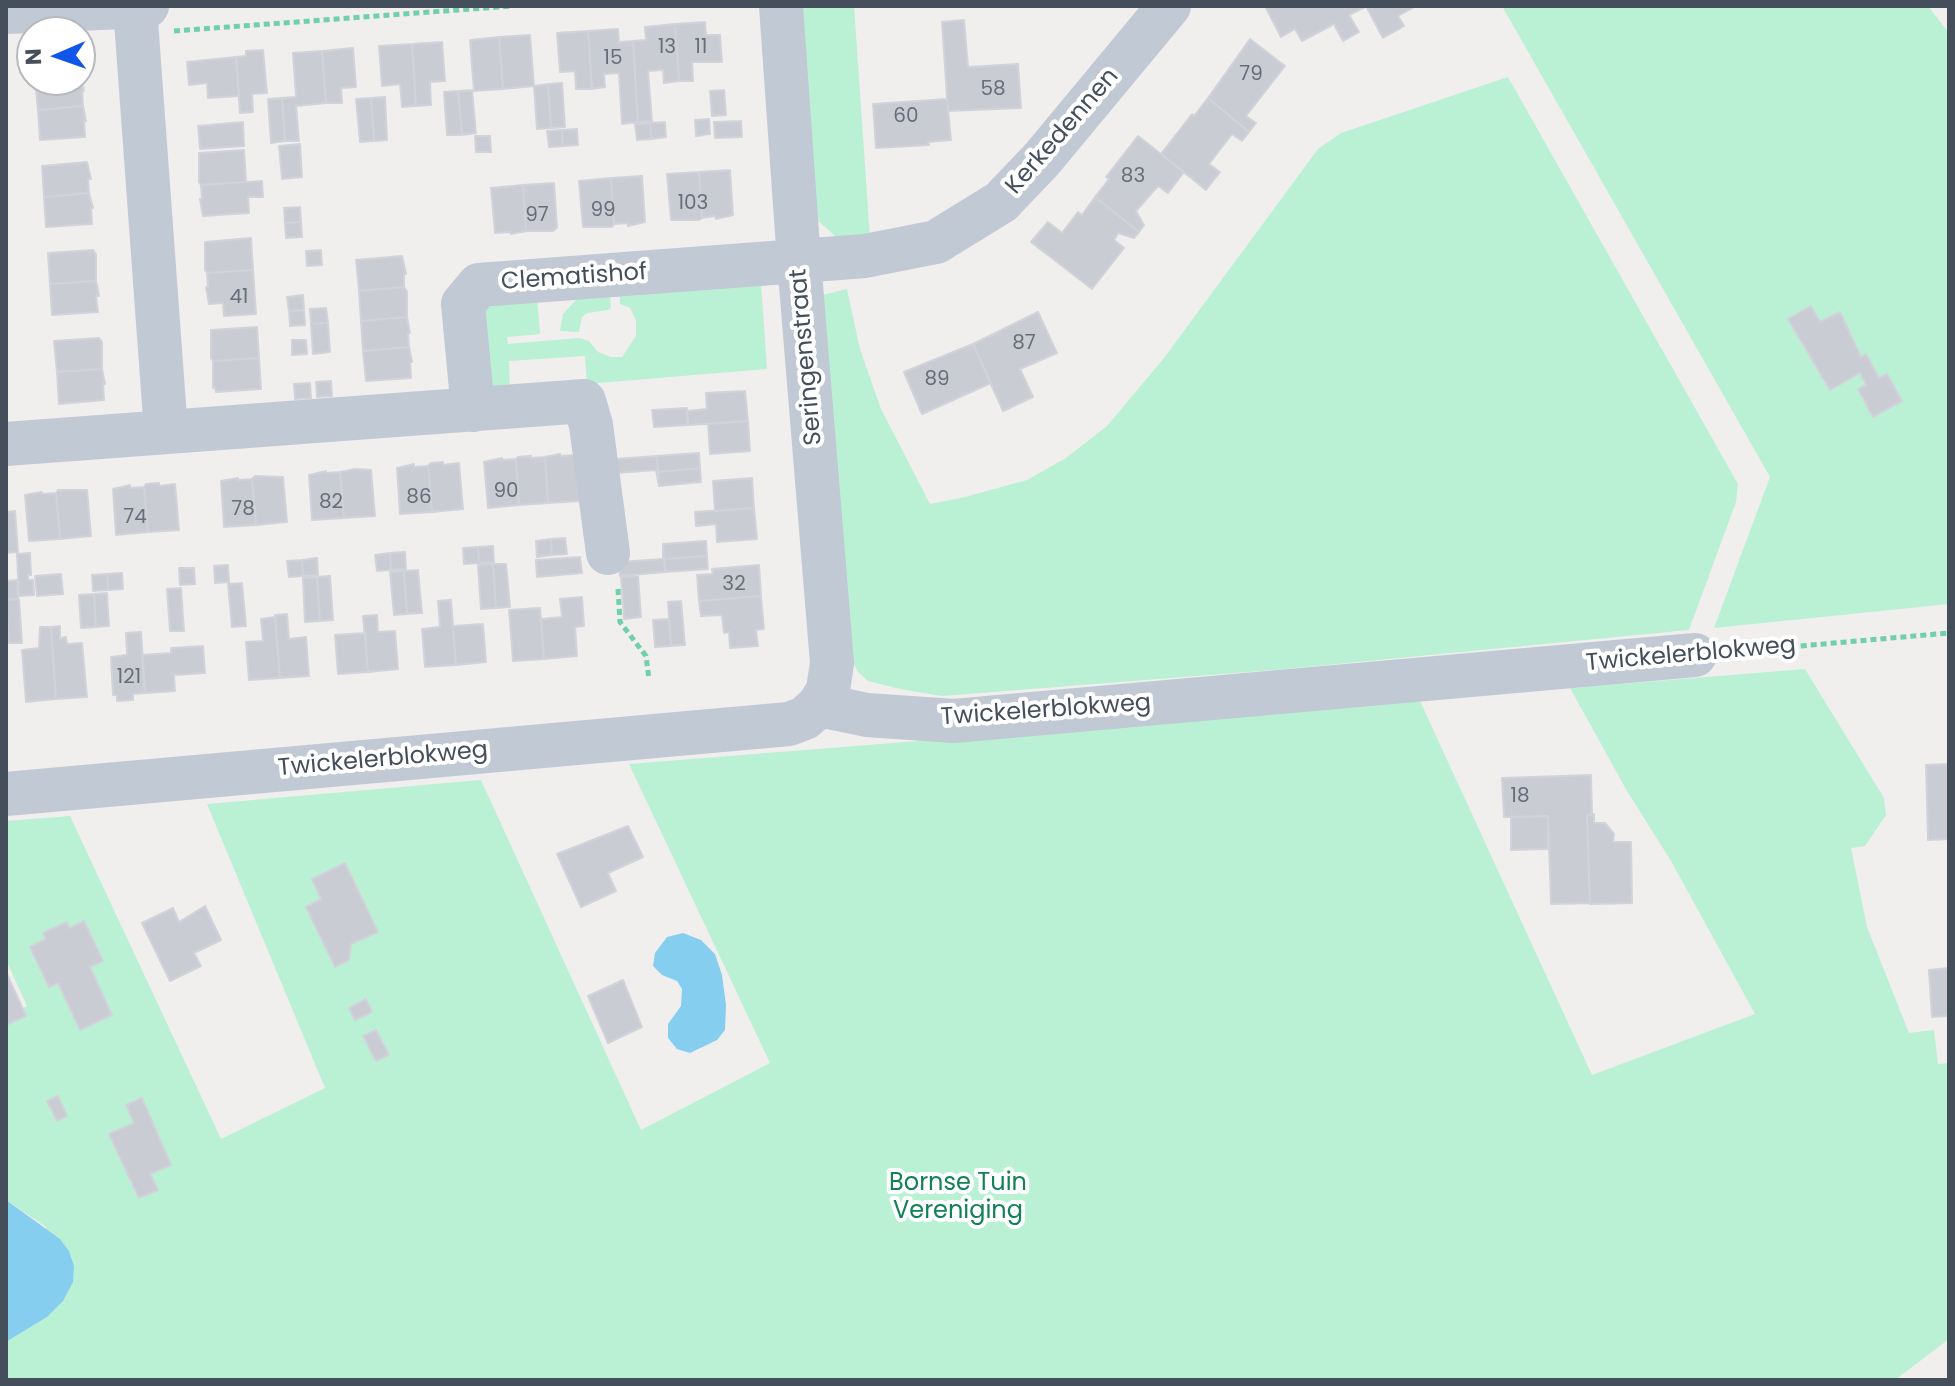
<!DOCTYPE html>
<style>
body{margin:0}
#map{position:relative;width:1955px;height:1386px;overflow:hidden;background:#f1eeee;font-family:Poppins,sans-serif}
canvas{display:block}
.frame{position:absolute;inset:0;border:8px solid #454f5c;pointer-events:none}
.north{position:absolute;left:16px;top:16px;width:80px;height:80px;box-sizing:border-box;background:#fff;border:2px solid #b5b9be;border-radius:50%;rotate:268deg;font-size:22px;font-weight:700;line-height:32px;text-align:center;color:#454f5c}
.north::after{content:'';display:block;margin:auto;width:28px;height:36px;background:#1057e9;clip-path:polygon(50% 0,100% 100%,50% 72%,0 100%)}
</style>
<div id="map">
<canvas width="1955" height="1386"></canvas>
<div class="frame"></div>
<div class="north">N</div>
</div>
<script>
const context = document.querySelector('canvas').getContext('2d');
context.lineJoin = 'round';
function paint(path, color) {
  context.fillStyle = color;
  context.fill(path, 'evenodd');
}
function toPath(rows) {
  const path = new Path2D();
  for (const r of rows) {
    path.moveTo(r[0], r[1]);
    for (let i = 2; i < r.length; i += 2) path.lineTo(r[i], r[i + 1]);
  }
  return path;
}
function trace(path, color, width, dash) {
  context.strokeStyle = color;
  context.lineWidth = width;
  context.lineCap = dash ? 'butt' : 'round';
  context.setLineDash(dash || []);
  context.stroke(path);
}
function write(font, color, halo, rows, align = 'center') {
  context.font = font + ' Poppins,sans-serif';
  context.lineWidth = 8;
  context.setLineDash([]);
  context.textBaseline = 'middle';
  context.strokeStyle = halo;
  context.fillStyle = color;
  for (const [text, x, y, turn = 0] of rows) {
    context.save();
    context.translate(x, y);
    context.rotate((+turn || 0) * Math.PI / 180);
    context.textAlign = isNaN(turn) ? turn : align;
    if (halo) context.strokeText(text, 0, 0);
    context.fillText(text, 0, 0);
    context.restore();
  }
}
const green = toPath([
 [800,6,854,6,870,238,844,244,815,218],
 [1502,6,1928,6,1949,33,1949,604,1714,628,1770,477],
 [1508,77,1738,484,1736,502,1689,630,1286,669,942,696,900,689,868,681,858,672,844,645,818,296,847,289,860,349,881,409,930,504,961,498,1027,480,1066,458,1107,426,1164,358,1318,149,1341,133],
 [761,282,767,369,587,384,585,356,509,361,510,388,500,389,489,384,480,314,487,307,537,296,540,334,507,337,508,344,579,338,589,341,598,352,611,357,622,357,636,336,636,320,630,308,620,304,619,290],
 [610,297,611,308,608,310,587,313,582,317,579,332,560,331,563,314,577,299],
 [1805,669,1884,798,1886,815,1865,846,1851,848,1867,927,1909,1033,1934,1030,1938,1064,1949,1063,1949,1339,1895,1380,6,1380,6,1342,47,1317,46,1227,6,1200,6,1017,27,1006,6,960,6,821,70,816,221,1139,325,1088,207,804,481,780,641,1130,770,1063,629,764,1420,701,1592,1075,1755,1014,1671,861,1627,791,1570,688]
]);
const water = toPath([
 [683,933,701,940,715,954,722,975,726,1005,725,1030,717,1040,690,1053,677,1049,668,1038,668,1024,681,1006,682,989,677,981,662,975,653,966,655,953,667,937],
 [6,1200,60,1239,69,1251,74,1266,73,1282,63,1301,47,1317,6,1342]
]);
const building = toPath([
 [1265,6,1367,6,1349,15,1359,32,1343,41,1334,24,1302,41,1295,29,1281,37,1265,6],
 [1366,6,1416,6,1398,16,1404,26,1383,38,1366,6],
 [964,20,968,67,1018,64,1021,108,948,111,942,22,964,20],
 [705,22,706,35,720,35,722,62,692,62,693,81,679,81,675,24,705,22],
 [675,24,679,81,664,83,663,70,648,71,652,121,638,122,633,41,646,40,645,27,675,24],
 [618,29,619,42,633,41,638,122,622,124,619,73,604,74,605,87,592,89,588,31,618,29],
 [588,31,592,89,576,89,575,71,560,72,557,33,588,31],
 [530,35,534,86,503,89,499,37,530,35],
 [499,37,503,89,474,91,470,40,499,37],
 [1250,39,1285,66,1246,116,1256,123,1249,132,1208,98,1250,39],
 [442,42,445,81,430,82,431,105,416,106,412,44,442,42],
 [412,44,416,106,402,107,400,84,382,86,379,46,412,44],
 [353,48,356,87,341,88,342,103,326,103,322,51,353,48],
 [263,50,267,93,252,94,253,112,240,113,236,57,246,56,246,51,263,50],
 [322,51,326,103,296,106,299,141,285,141,282,98,296,97,293,53,322,51],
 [236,57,239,96,208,98,207,83,189,85,187,62,236,57],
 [81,76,84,91,82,91,83,106,38,110,35,80,80,80,81,76],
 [562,83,565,127,551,128,548,84,562,83],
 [548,84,551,128,537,129,534,86,548,84],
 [472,90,476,133,462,135,458,91,472,90],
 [724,90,726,115,712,116,710,91,724,90],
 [458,91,462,135,447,135,444,92,458,91],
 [385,97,387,140,374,141,371,98,385,97],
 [282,98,285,141,271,143,268,99,282,98],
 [371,98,374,141,360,142,356,99,371,98],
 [1208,98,1249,132,1242,141,1232,134,1209,164,1220,172,1206,190,1161,154,1192,114,1194,116,1208,98],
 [947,99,951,140,928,142,929,145,876,148,873,104,947,99],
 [83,106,86,121,84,121,85,137,40,140,38,110,83,106],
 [709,119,710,134,696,136,695,120,709,119],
 [741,121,742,137,715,138,714,122,741,121],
 [243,122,244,146,200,149,198,126,243,122],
 [665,122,666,137,652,139,650,123,665,122],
 [650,123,652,139,637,140,635,124,650,123],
 [577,129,578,145,563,146,562,130,577,129],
 [562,130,563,146,549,147,547,131,562,130],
 [475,136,490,136,491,152,476,152,475,136],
 [1138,136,1184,172,1168,193,1158,186,1136,211,1144,225,1139,232,1095,197,1109,179,1106,177,1138,136],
 [300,144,302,177,282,179,279,146,300,144],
 [244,150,246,182,201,185,199,182,199,153,244,150],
 [87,162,91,179,88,179,89,193,44,197,42,166,87,162],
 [730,170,733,215,716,219,715,216,702,218,699,172,730,170],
 [699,172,702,218,699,220,671,220,667,174,699,172],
 [642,176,645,222,628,226,628,223,614,224,611,178,642,176],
 [611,178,614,224,612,227,583,227,579,181,611,178],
 [262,181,263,197,248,197,249,213,203,216,200,199,202,199,201,185,262,181],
 [554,183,557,228,553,231,526,231,523,185,554,183],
 [523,185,526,231,511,234,511,232,495,233,491,188,523,185],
 [89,193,93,208,91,208,92,224,46,227,44,197,89,193],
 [1095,197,1139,232,1134,238,1118,233,1114,240,1124,248,1092,289,1031,242,1048,222,1062,233,1078,212,1082,215,1095,197],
 [300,207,301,222,285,223,284,208,300,207],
 [301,222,302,237,286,238,285,223,301,222],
 [251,238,253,270,207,273,205,270,205,242,251,238],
 [93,250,96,254,96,281,50,284,48,253,93,250],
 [321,250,322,265,307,266,306,251,321,250],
 [402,256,406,274,404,274,404,287,359,291,356,260,402,256],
 [253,270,256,314,224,316,223,303,209,304,206,287,208,287,207,273,253,270],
 [96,281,99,296,96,296,98,312,52,315,50,284,96,281],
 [404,287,407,291,407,317,361,321,359,291,404,287],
 [303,295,304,310,289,311,287,297,303,295],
 [1811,306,1820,322,1840,312,1861,357,1866,354,1879,378,1887,374,1902,401,1873,417,1858,389,1866,385,1860,373,1830,390,1788,319,1811,306],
 [326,308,328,323,311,324,310,309,326,308],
 [304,310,305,325,290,326,289,311,304,310],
 [1038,312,1057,353,1020,369,1033,397,1003,411,973,344,1038,312],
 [407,317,410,333,408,333,409,347,363,351,361,321,407,317],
 [328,323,330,352,313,354,311,324,328,323],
 [257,327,259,358,213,361,211,358,211,330,257,327],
 [99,338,102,342,102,369,57,372,54,341,99,338],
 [292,340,306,340,307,354,292,355,292,340],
 [973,344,991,383,922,414,904,372,973,344],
 [409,347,412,362,410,362,411,378,366,381,363,351,409,347],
 [259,358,261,389,216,392,215,387,213,388,213,361,259,358],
 [102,369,105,384,103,384,104,400,59,404,57,372,102,369],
 [331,381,332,396,317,397,316,382,331,381],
 [310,383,311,398,295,399,294,384,310,383],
 [745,391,748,421,688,425,687,411,707,409,706,393,745,391],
 [687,408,688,425,654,427,652,410,687,408],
 [748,421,750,451,710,454,708,424,748,421],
 [699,453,700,468,658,472,657,456,699,453],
 [560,454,560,456,576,455,580,501,548,503,545,457,560,454],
 [531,456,531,458,545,457,548,503,519,505,516,459,518,457,531,456],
 [657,456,659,486,656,470,616,473,616,459,657,456],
 [502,458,502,460,516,459,519,505,488,508,484,462,502,458],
 [443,462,443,465,459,463,463,509,432,512,428,466,431,463,443,462],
 [414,464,414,467,428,466,432,512,400,514,397,468,414,464],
 [700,468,701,482,659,486,658,472,700,468],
 [355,469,371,470,375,516,344,518,340,472,355,469],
 [326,471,326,473,340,472,344,518,312,520,309,475,326,471],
 [255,476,283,477,287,522,256,525,252,479,255,476],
 [238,478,238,480,252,479,256,525,224,527,221,481,238,478],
 [752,478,754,508,715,511,713,481,752,478],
 [159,483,159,486,175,484,179,530,148,532,144,487,146,484,159,483],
 [130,485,130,488,144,487,148,532,116,535,113,489,130,485],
 [58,490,87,490,91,536,60,539,56,493,58,490],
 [42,492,42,494,56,493,60,539,29,541,25,495,42,492],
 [754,508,757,539,717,542,716,524,696,526,695,512,754,508],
 [15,511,18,552,6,553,6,512,15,511],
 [565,538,567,554,552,555,551,539,565,538],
 [551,539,552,555,537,557,536,541,551,539],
 [706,541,707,556,664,559,663,544,706,541],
 [663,544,665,572,620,576,619,562,663,559,663,544],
 [493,546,494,562,479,563,478,547,493,546],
 [478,547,479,563,464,564,463,548,478,547],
 [405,552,406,569,391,570,390,553,405,552],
 [30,553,31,575,28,575,28,580,33,580,34,595,19,596,17,554,30,553],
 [390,553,391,570,377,571,375,555,390,553],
 [707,556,708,569,665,572,664,559,707,556],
 [580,557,582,573,537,577,536,560,580,557],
 [317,558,318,575,303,576,302,560,317,558],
 [302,560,303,576,289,577,287,561,302,560],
 [493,564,496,608,481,609,478,565,493,564],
 [493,564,506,564,510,607,496,608,493,564],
 [228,565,229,582,215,583,214,566,228,565],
 [759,565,761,596,699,601,697,575,713,574,712,569,759,565],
 [179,568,194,568,195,584,180,585,179,568],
 [418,570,422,613,407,614,404,571,418,570],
 [404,571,407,614,394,615,390,572,404,571],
 [122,573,123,589,108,590,107,574,122,573],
 [61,574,63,594,37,596,35,576,61,574],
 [107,574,108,590,93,591,92,575,107,574],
 [330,576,333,620,320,621,317,577,330,576],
 [638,576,641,617,624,619,621,577,638,576],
 [317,577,320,621,305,622,303,578,317,577],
 [17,580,18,599,6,599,6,581,17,580],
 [242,583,246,626,232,627,228,584,242,583],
 [181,588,184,631,170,631,167,589,181,588],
 [107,593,109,626,96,627,94,594,107,593],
 [94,594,96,627,81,628,79,595,94,594],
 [761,596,764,629,756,630,758,646,730,648,729,632,724,633,722,615,701,616,699,601,761,596],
 [582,597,584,626,575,627,577,656,544,659,541,619,562,617,560,599,582,597],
 [19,599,22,643,9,643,6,600,19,599],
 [451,600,456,665,425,667,422,629,440,627,438,601,451,600],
 [681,601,685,645,671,646,668,602,681,601],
 [540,608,544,659,513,661,509,610,540,608],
 [287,614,289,639,306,637,309,676,280,678,275,615,287,614],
 [377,615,378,632,395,631,398,669,368,672,363,616,377,615],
 [275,617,280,678,249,680,246,642,263,641,261,619,275,617],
 [669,619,671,646,655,647,653,620,669,619],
 [483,624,486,662,456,665,453,626,483,624],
 [60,626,60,638,66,637,67,644,82,643,87,697,56,699,51,627,60,626],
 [40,627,51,627,56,699,26,702,22,650,39,648,40,627],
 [141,632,145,693,133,694,133,700,117,701,117,695,113,695,111,657,127,655,126,633,141,632],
 [365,633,368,672,338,674,335,635,365,633],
 [203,646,205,673,174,675,175,691,145,693,142,655,171,653,171,648,203,646],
 [1949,764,1949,839,1928,840,1926,765,1949,764],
 [1591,775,1592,815,1587,815,1590,903,1551,904,1548,816,1504,817,1502,778,1591,775],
 [1594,814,1594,823,1605,823,1614,834,1613,842,1631,842,1632,903,1590,904,1587,815,1594,814],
 [1548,816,1548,849,1511,850,1511,817,1548,816],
 [628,826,643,857,608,873,616,891,581,907,557,854,628,826],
 [345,863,378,932,351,944,349,960,335,967,306,907,321,899,312,879,345,863],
 [205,906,221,940,194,953,201,966,170,981,142,923,173,908,179,922,205,906],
 [84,921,103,961,90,967,112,1015,80,1030,58,983,49,987,30,947,46,939,43,933,67,922,69,928,84,921],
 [1949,968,1949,1016,1932,1017,1929,970,1949,968],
 [6,972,26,1016,6,1025,6,972],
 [623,980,642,1027,608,1043,588,996,623,980],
 [366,999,372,1012,355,1020,349,1008,366,999],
 [376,1030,389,1055,376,1061,363,1036,376,1030],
 [58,1096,67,1116,57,1121,47,1101,58,1096],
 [142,1098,171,1165,150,1174,158,1190,139,1198,109,1134,134,1123,126,1105,142,1098]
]);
const path = toPath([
 [174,31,512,6],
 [618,589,620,622,646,656,649,679],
 [1731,652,1949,633]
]);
const minor = toPath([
 [135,7,166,432],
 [6,12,147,6],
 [473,410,463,304,479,285,865,256,936,242,1001,202,1042,159,1169,6],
 [6,444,584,401,591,425,608,553],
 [819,705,867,715,954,721,1695,655],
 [6,794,789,724,805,718,819,705,828,690,832,663,799,261,781,6]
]);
const numberNames = [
 ["13",667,48],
 ["11",701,48],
 ["15",613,59],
 ["79",1251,75],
 ["58",993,90],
 ["60",906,117],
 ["83",1133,177],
 ["103",693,204],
 ["99",603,211],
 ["97",537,216],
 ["41",239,298],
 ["87",1024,344],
 ["89",937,380],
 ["90",506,492],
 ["86",419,498],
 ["82",331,503],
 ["78",243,510],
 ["74",135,518],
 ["32",734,585],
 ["121",129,678],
 ["18",1520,797]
];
const streetNames = [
 ["Kerkedennen",1063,132,-49],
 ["Clematishof",574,278,-4],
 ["Seringenstraat",807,357,-95],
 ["Twickelerblokweg",1691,655,-5],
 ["Twickelerblokweg",1046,711,-4],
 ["Twickelerblokweg",383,760,-5]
];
const parkNames = [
 ["Bornse Tuin",958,1184],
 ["Vereniging",958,1212]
];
paint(green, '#baf1d5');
paint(water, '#85cef0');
paint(building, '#caccd4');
trace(building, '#d2d3da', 2);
trace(path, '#70d0ac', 5, [6, 4]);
trace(minor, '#c1c9d4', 44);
write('20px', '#666e7a', null, numberNames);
write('24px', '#454f5c', '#fff', streetNames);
write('24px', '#128156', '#fff', parkNames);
</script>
